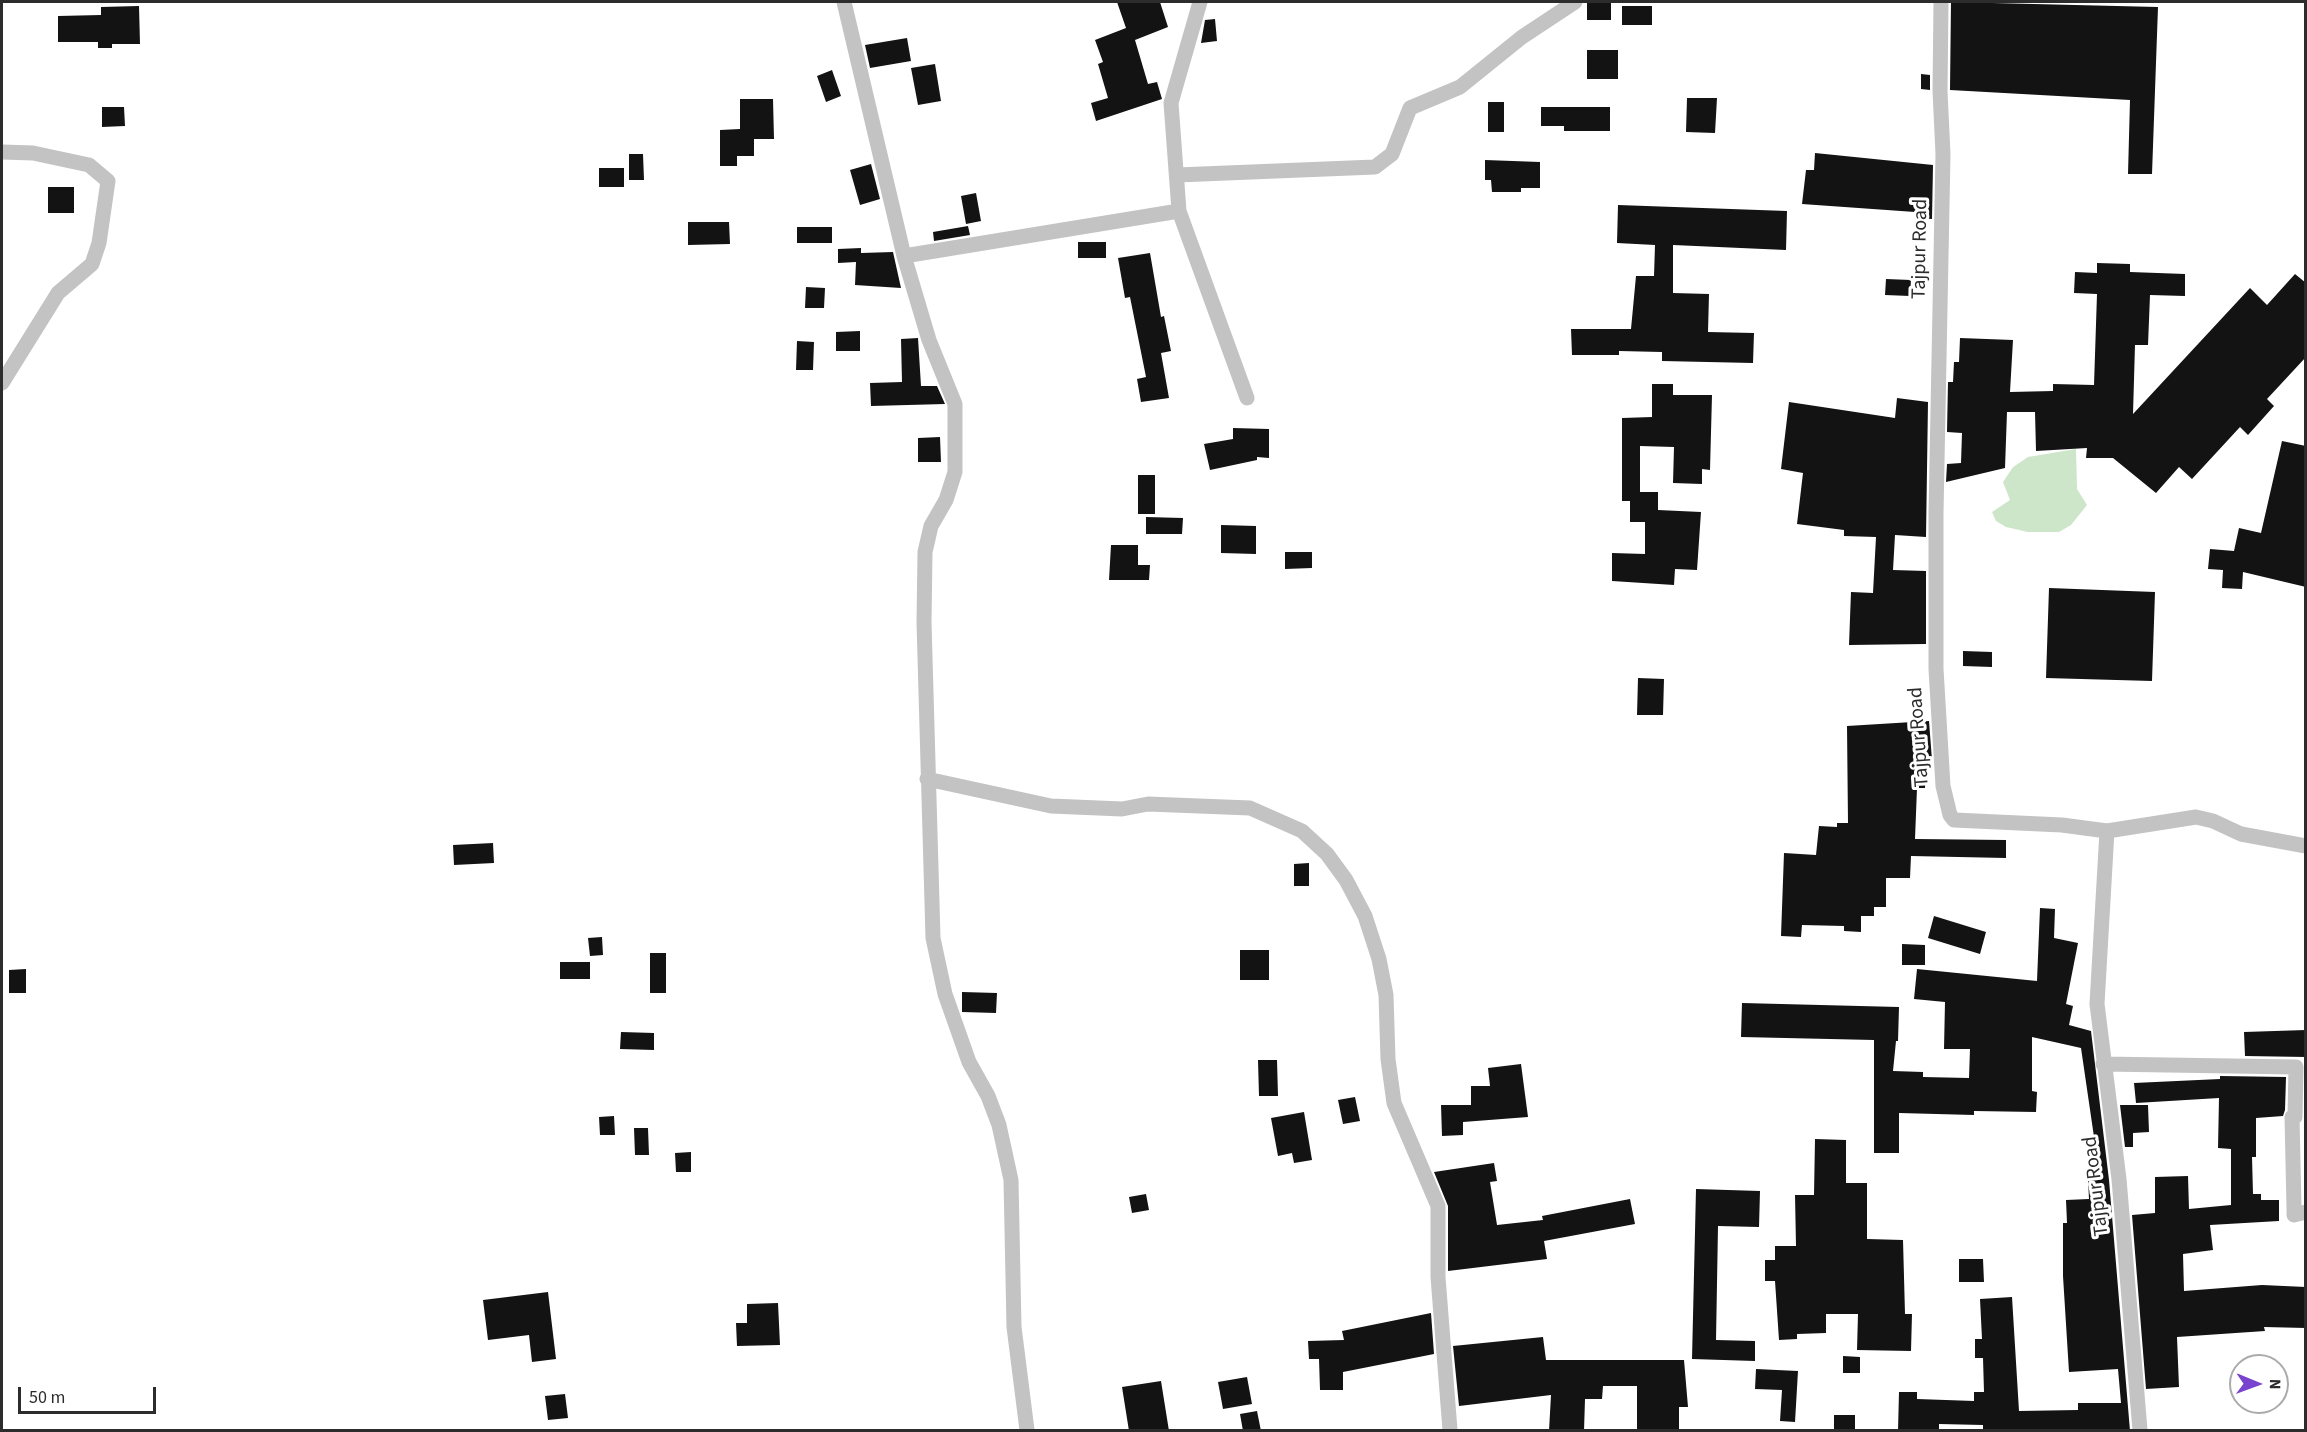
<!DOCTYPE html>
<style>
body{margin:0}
#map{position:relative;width:2307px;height:1432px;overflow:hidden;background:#fff;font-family:"Source Sans 3",sans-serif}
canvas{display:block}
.frame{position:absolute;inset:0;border:3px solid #2c2c2c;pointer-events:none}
.north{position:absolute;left:2229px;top:1354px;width:60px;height:60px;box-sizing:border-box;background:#fff;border:2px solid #ababab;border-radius:50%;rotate:91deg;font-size:16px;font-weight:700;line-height:24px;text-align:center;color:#2c2c2c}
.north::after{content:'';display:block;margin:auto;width:21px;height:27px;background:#7843ce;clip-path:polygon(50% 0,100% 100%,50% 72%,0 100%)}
.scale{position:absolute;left:18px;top:1387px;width:138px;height:27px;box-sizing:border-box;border:3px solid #2c2c2c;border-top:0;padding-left:8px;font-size:18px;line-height:21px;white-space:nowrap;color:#2c2c2c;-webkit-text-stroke:4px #fff;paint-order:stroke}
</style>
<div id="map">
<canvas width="2307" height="1432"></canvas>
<div class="frame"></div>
<div class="north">N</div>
<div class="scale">50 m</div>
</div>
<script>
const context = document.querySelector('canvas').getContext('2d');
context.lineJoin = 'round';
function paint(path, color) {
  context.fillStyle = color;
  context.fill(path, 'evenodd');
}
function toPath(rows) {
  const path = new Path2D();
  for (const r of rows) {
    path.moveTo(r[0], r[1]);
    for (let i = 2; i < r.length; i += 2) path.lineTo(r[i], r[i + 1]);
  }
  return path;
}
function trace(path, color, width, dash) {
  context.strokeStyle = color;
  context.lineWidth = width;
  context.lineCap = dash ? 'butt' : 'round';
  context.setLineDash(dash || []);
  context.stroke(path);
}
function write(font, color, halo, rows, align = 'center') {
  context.font = font + ' "Source Sans 3",sans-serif';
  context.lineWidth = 6;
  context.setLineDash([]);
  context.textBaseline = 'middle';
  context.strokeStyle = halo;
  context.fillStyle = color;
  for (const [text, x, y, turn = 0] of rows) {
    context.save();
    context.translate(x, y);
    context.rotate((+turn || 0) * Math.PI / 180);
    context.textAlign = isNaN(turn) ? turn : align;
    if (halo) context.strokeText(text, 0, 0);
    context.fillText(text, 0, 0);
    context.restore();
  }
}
const water = toPath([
 [2076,449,2077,489,2087,505,2071,525,2059,532,2028,532,2006,527,1996,521,1992,512,2010,500,2003,482,2013,467,2028,457]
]);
const building = toPath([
 [1117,2,1160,2,1168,27,1135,40,1148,84,1157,82,1162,99,1096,121,1091,103,1108,98,1098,64,1103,62,1095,40,1126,28],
 [1951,2,2158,7,2152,174,2128,174,2130,100,1950,90],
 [1587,3,1611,3,1611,20,1587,20],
 [139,6,140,44,112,44,112,48,98,48,98,42,58,42,58,16,101,15,101,7],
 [1622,6,1652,6,1652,25,1622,25],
 [1215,19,1217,41,1201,43,1205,20],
 [907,38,911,61,870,68,865,45],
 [1587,50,1618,50,1618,79,1587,79],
 [935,64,941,101,918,105,911,68],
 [832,70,841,96,826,102,817,76],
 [1921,74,1930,75,1930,90,1921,89],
 [1687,98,1717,98,1715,133,1686,132],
 [740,99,773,99,774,139,754,139,754,156,737,156,737,166,720,166,720,130,740,129],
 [1488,102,1504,102,1504,132,1488,132],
 [102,107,124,107,125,126,102,127],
 [1541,107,1610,107,1610,131,1564,131,1564,126,1541,126],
 [1815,153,1933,165,1932,219,1914,218,1915,212,1802,204,1806,170,1814,170],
 [629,154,643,154,644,180,629,180],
 [1485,160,1540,162,1540,188,1521,188,1521,192,1492,192,1491,180,1485,180],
 [871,164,880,199,860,205,850,170],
 [599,168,624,168,624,187,599,187],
 [48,187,74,187,74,213,48,213],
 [976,193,981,221,966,224,961,196],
 [1618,205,1787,211,1786,250,1673,245,1673,293,1709,294,1708,332,1754,333,1753,363,1662,361,1662,352,1619,351,1619,355,1572,355,1571,329,1631,329,1636,276,1654,276,1655,245,1617,243],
 [688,222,729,222,730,244,688,245],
 [968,226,970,235,934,241,933,232],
 [797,227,832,227,832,243,797,243],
 [1078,242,1106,242,1106,258,1078,258],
 [861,248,861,253,893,252,901,288,855,285,856,262,838,263,838,249],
 [1150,253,1161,317,1164,316,1171,351,1161,353,1169,398,1141,402,1137,379,1146,377,1130,297,1125,298,1118,258],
 [2097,263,2130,264,2130,272,2185,274,2185,296,2150,295,2148,345,2135,345,2133,414,2250,288,2267,305,2295,274,2306,283,2306,357,2267,399,2274,406,2248,435,2240,427,2192,479,2179,467,2156,493,2113,458,2086,458,2087,448,2036,451,2035,412,2007,412,2005,468,1946,482,1947,464,1961,463,1962,433,1947,432,1948,382,1953,382,1954,362,1959,362,1960,338,2013,340,2010,392,2053,391,2053,384,2094,385,2097,294,2074,293,2075,272,2097,273],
 [1886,279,1911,280,1910,296,1885,295],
 [806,287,825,288,824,308,805,308],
 [860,331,860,351,836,351,836,332],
 [918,338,921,386,937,386,945,404,871,406,870,383,902,382,901,339],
 [797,341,814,342,813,370,796,370],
 [1652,384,1673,384,1673,395,1712,395,1710,470,1702,469,1702,484,1673,483,1674,447,1640,446,1640,492,1658,492,1658,510,1701,512,1697,570,1675,569,1674,585,1612,581,1612,553,1645,554,1645,522,1630,522,1630,501,1622,501,1622,418,1652,417],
 [1897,398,1928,402,1926,537,1895,535,1893,570,1926,571,1926,644,1849,645,1851,592,1873,593,1876,537,1844,536,1844,530,1797,524,1803,473,1781,469,1789,402,1895,418],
 [1233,428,1269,429,1269,458,1257,457,1257,460,1210,470,1204,444,1233,439],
 [940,437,941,462,918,462,918,438],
 [2282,441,2306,446,2306,587,2243,572,2242,589,2222,588,2223,570,2208,569,2210,549,2234,551,2239,528,2261,533],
 [1138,475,1155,475,1155,514,1138,514],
 [1146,517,1183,518,1182,534,1146,534],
 [1221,525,1256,526,1256,554,1221,553],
 [1111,545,1138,545,1138,565,1150,565,1149,580,1109,580],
 [1285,552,1312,552,1312,568,1285,569],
 [2049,588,2155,592,2152,681,2046,678],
 [1963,651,1992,652,1992,667,1963,666],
 [1638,678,1664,679,1663,715,1637,715],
 [1929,721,1932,760,1926,760,1925,788,1917,788,1915,839,2006,840,2006,858,1911,856,1910,878,1886,878,1886,907,1874,907,1874,916,1861,916,1861,932,1844,931,1844,926,1802,925,1801,937,1781,936,1784,853,1816,855,1819,826,1837,827,1837,823,1848,823,1847,726],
 [493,843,494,863,454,865,453,845],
 [1309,863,1309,886,1294,886,1294,864],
 [2040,908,2055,909,2054,938,2078,943,2066,1004,2073,1006,2069,1025,2091,1031,2109,1180,2130,1431,1983,1431,1983,1425,1939,1424,1939,1431,1898,1431,1899,1392,1917,1392,1917,1399,1974,1401,1974,1392,1984,1392,1983,1358,1975,1358,1975,1339,1982,1339,1980,1299,2012,1297,2019,1411,2078,1410,2078,1403,2121,1403,2118,1369,2069,1372,2063,1276,2063,1223,2067,1223,2066,1200,2089,1199,2088,1179,2100,1178,2081,1048,2032,1037,2032,1091,2037,1092,2036,1112,1974,1111,1974,1115,1899,1113,1899,1153,1874,1153,1874,1040,1741,1037,1742,1003,1899,1007,1898,1041,1896,1041,1893,1071,1923,1072,1923,1077,1969,1078,1970,1049,1944,1049,1945,1002,1914,999,1917,969,2037,981],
 [1934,916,1986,932,1980,954,1928,938],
 [602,937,603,955,590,956,588,938],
 [1902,944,1925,945,1925,965,1902,965],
 [1240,950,1269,950,1269,980,1240,980],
 [650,953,666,953,666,993,650,993],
 [560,962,590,962,590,979,560,979],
 [26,969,26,993,9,993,9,970],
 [962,992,997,993,996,1013,962,1012],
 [2306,1030,2306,1057,2245,1056,2244,1032],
 [621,1032,654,1033,654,1050,620,1049],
 [1258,1060,1277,1060,1278,1096,1259,1096],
 [1521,1064,1528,1117,1463,1122,1463,1135,1442,1136,1441,1105,1471,1105,1471,1086,1490,1086,1488,1068],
 [2220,1076,2286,1077,2285,1110,2283,1116,2256,1118,2256,1157,2252,1157,2253,1194,2261,1194,2261,1200,2279,1200,2279,1221,2210,1225,2213,1250,2183,1254,2184,1291,2262,1285,2306,1287,2306,1328,2264,1327,2265,1331,2177,1337,2179,1387,2146,1389,2132,1215,2155,1213,2155,1177,2188,1176,2189,1209,2231,1205,2231,1149,2218,1148,2219,1098,2136,1103,2134,1083,2220,1079],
 [1355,1097,1360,1121,1343,1124,1338,1100],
 [2120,1105,2148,1105,2149,1132,2133,1133,2133,1147,2125,1147],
 [1304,1112,1312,1160,1294,1163,1292,1153,1278,1156,1271,1118],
 [614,1116,615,1135,600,1135,599,1117],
 [634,1128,648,1128,649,1155,635,1155],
 [1815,1139,1846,1140,1846,1183,1867,1183,1867,1239,1903,1240,1905,1314,1912,1314,1911,1351,1857,1350,1858,1314,1826,1314,1826,1333,1797,1334,1797,1339,1779,1340,1775,1281,1765,1281,1765,1260,1775,1260,1775,1246,1796,1246,1795,1195,1814,1195],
 [691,1152,691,1172,676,1172,675,1153],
 [1494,1163,1497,1181,1490,1182,1497,1225,1543,1220,1542,1216,1630,1199,1635,1224,1544,1241,1547,1259,1448,1271,1448,1206,1434,1172],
 [1696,1189,1760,1191,1759,1227,1718,1226,1716,1340,1755,1341,1755,1361,1692,1359],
 [1146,1194,1149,1210,1132,1213,1129,1197],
 [1959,1259,1983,1259,1984,1282,1959,1282],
 [548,1292,556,1359,532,1362,529,1335,488,1340,483,1300],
 [778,1303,780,1345,737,1346,736,1323,747,1323,747,1304],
 [1431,1313,1434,1354,1343,1372,1343,1390,1320,1390,1319,1359,1309,1359,1308,1341,1344,1340,1342,1331],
 [1543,1337,1546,1360,1684,1360,1688,1407,1679,1407,1679,1431,1637,1431,1637,1386,1603,1386,1602,1399,1585,1399,1584,1431,1549,1431,1551,1395,1459,1406,1453,1346],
 [1843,1356,1860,1357,1860,1373,1843,1373],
 [1756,1369,1798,1371,1795,1422,1780,1421,1782,1390,1755,1389],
 [1247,1377,1252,1404,1223,1409,1218,1382],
 [1161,1381,1169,1431,1129,1431,1122,1387],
 [565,1394,568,1418,548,1420,545,1396],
 [1257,1411,1261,1431,1243,1431,1240,1414],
 [1834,1415,1855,1415,1855,1431,1834,1431]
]);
const street = toPath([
 [844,2,904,256,929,340,955,404,955,472,946,500,931,526,925,552,924,622,933,938,945,994,969,1062,988,1096,999,1125,1011,1180,1014,1327,1027,1430],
 [1200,2,1171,103,1179,211,1247,398],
 [1941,2,1940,91,1943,154,1936,513,1936,669,1943,786,1950,815,1954,820,2062,825,2107,831,2097,1004,2119,1179,2140,1430],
 [2,152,33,153,89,165,108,181,99,243,92,264,58,293,2,383],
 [1177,175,1375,167,1392,154,1410,108,1460,87,1522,37,1575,2],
 [904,256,1179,211],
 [927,779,1051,806,1122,809,1148,804,1250,808,1302,831,1327,854,1346,880,1365,916,1379,959,1386,995,1388,1059,1394,1103,1438,1206,1438,1277,1450,1430],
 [2107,831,2196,817,2213,821,2241,834,2306,846],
 [2103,1064,2296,1067,2295,1117,2292,1117,2294,1208,2294,1215,2306,1212]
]);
const streetNames = [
 ["Tajpur Road",1921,249,-89],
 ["Tajpur Road",1920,737,-94],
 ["Tajpur Road",2097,1186,-97]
];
paint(water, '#cde6c9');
paint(building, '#131313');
trace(street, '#c3c3c3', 15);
write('20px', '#2c2c2c', '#fff', streetNames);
</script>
